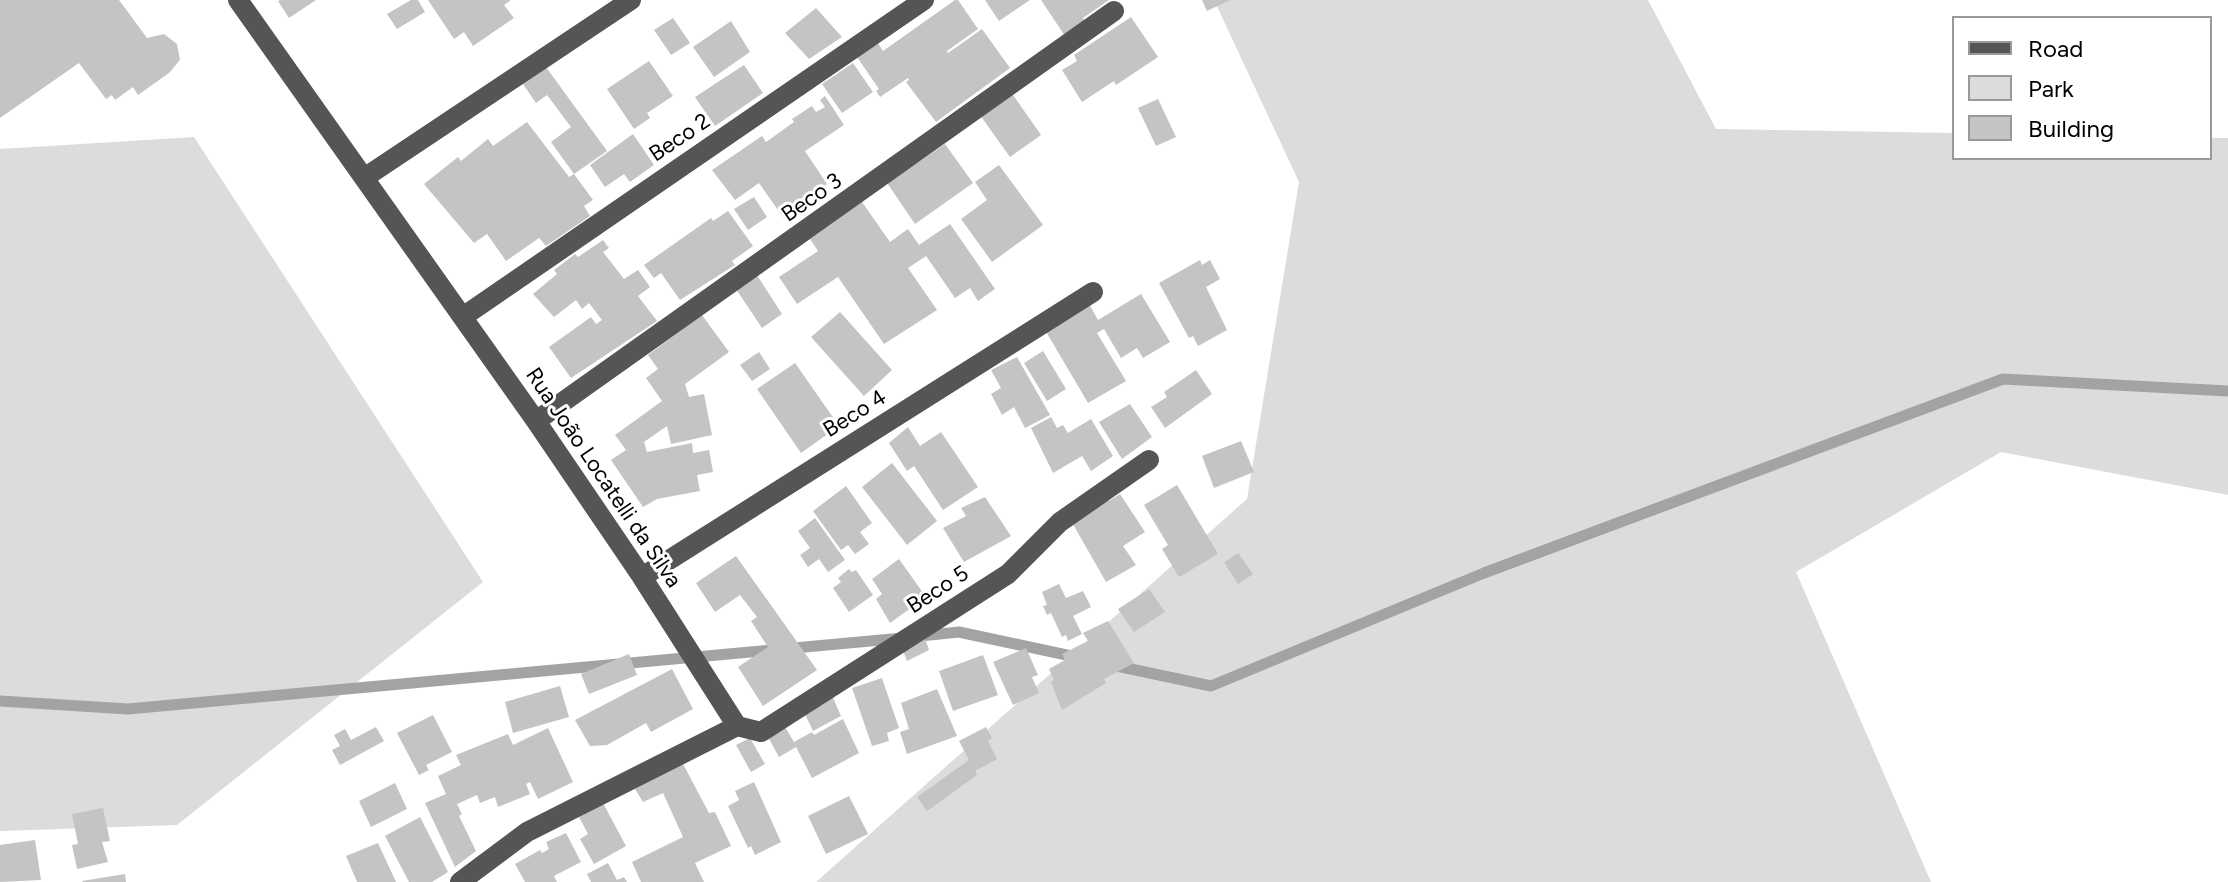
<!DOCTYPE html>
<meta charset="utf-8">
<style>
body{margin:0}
#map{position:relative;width:2228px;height:882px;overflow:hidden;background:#fff;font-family:Figtree,sans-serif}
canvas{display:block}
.legend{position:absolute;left:1952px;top:16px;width:260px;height:144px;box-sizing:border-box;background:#fff;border:2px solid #999;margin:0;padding:10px 14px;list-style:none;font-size:24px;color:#000}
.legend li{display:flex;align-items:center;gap:16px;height:40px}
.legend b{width:40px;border:2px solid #999}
</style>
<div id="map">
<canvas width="2228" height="882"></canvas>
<ul class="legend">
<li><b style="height:10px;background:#555"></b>Road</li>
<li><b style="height:22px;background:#dcdcdc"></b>Park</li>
<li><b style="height:22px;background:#c4c4c4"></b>Building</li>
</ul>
</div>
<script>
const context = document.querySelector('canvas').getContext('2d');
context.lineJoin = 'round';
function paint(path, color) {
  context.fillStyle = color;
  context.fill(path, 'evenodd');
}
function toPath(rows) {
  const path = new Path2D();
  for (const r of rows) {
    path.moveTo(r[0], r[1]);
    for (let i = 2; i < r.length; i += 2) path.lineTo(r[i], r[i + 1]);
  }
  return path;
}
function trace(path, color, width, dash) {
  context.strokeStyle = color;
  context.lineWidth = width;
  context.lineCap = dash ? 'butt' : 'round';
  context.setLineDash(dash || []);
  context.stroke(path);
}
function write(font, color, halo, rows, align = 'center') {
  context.font = font + ' Figtree,sans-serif';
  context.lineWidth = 6;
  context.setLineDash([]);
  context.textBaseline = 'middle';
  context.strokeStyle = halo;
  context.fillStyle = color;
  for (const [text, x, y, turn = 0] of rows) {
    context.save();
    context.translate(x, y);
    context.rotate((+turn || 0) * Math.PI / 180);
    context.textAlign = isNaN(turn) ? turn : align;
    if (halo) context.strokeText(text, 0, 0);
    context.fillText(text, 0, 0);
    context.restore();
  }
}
const green = toPath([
 [1214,0,1648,0,1716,129,1954,133,1954,158,2210,158,2210,138,2228,138,2228,495,2001,452,1796,572,1931,882,816,882,1247,499,1299,182],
 [194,137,483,582,177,825,0,831,0,149]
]);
const stream = toPath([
 [920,636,959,632,1076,657],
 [1112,665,1211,686,1484,573,2003,379,2228,391],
 [0,701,128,709,903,638]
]);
const building = toPath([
 [0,0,119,0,147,38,164,34,177,44,180,60,169,73,138,95,133,87,115,100,112,95,106,99,79,63,0,118],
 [280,0,316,0,289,18,278,1],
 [411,0,418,0,425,12,397,29,387,14],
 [428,0,511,0,504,5,514,18,473,46,464,32,454,39],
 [955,0,958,0,978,29,947,51,948,53,982,29,1010,68,936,122,906,82,909,80,908,78,880,97,876,91,879,89,857,57,878,43,883,51],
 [985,0,1030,0,999,21],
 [1041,0,1109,0,1083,18,1085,22,1065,36],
 [1202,0,1230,0,1207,11],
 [816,8,842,37,809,59,785,33],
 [1131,17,1158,57,1116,85,1114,81,1082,102,1062,70,1077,61,1074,55],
 [673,18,690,43,671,55,654,30],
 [731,21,750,52,714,77,693,47],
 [649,61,673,96,647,113,650,118,634,129,607,89],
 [853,63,873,92,842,113,822,84],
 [744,65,763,93,715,126,695,97],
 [546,67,607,151,574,174,551,142,571,127,547,95,536,103,523,84],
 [1011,92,1041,135,1010,157,980,115],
 [825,96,844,125,805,151,827,184,803,201,806,205,785,220,759,183,735,200,712,170,762,136,766,142,794,122,792,119,812,106,816,112,825,107,820,100],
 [1158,99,1176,137,1156,146,1138,108],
 [527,122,569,177,574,174,593,200,584,206,590,216,546,246,539,238,506,261,487,234,474,243,424,184,458,157,461,161,488,139,493,146],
 [633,134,654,165,630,182,624,174,605,187,590,165],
 [945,144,973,183,915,224,885,180,908,164,910,168],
 [999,165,1043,225,992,262,961,219,987,200,975,182],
 [754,197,767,217,748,230,734,209],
 [862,202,890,242,908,229,919,245,950,224,995,289,978,301,970,288,955,298,926,256,908,268,937,310,884,344,838,277,797,304,779,277,818,251,810,239],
 [728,211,753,246,732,261,735,265,680,300,661,273,654,278,644,265,711,218,713,221],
 [603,240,609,248,603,252,624,279,638,270,650,287,638,296,657,321,571,378,549,347,591,317,596,324,602,320,589,303,582,309,576,300,554,317,533,294,557,274,554,270,575,254,578,257],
 [1200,260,1202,265,1210,260,1220,279,1206,287,1227,330,1198,346,1193,336,1189,338,1159,283],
 [755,272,782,314,762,328,734,286],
 [1141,294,1170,342,1143,358,1137,348,1121,358,1104,329,1097,333,1126,381,1088,403,1045,330,1088,302,1098,320],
 [840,312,892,370,864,396,811,337],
 [702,315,729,352,685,384,689,397,704,394,712,435,671,444,667,426,644,442,647,452,692,443,693,453,709,450,713,472,697,475,700,491,657,499,643,507,611,460,626,450,615,435,662,401,646,378,658,369,648,355],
 [1043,351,1066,389,1047,401,1024,363],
 [759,352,770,369,752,381,740,365],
 [1017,357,1050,415,1025,428,1014,407,1002,415,991,394,1001,388,991,370],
 [795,363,839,426,801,453,757,389],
 [1196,370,1212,394,1165,428,1151,407,1167,397,1164,392],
 [1130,404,1152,437,1122,459,1099,422],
 [1051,417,1057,428,1063,425,1068,433,1091,419,1113,456,1091,471,1082,456,1053,473,1031,428],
 [908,427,920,446,941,432,978,487,943,510,914,466,907,471,889,443],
 [1241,441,1254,472,1214,488,1202,456],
 [892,463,937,521,907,545,862,487],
 [1177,485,1218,554,1179,577,1162,549,1168,545,1144,505],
 [846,486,872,523,860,532,869,544,855,554,848,545,841,550,813,511],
 [1120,494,1145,532,1123,546,1136,565,1106,582,1070,519,1107,498,1109,501],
 [985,497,1011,536,964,562,943,528,966,516,961,508],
 [815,518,845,560,828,572,819,559,808,567,800,555,810,548,798,531],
 [1238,553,1253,574,1238,584,1224,562],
 [736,556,817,670,763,706,738,667,768,647,751,621,757,617,740,595,715,612,696,583],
 [899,559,926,597,890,623,876,599,882,594,872,579],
 [849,569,852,572,856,570,873,595,849,612,833,588,841,582,838,578],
 [1059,584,1066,598,1083,591,1091,607,1073,616,1082,634,1068,641,1066,635,1062,637,1051,613,1047,615,1043,606,1047,605,1042,592],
 [1149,589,1165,612,1134,632,1118,609],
 [1108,621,1134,663,1104,679,1106,683,1062,710,1051,682,1054,680,1049,669,1065,660,1062,654,1088,641,1083,633],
 [923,633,929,650,907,661,901,645],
 [1026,648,1038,675,1032,677,1039,693,1013,705,993,662],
 [629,654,637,675,589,694,581,674],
 [983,655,998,695,953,711,939,671],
 [672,669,693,709,651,732,646,723,607,745,590,746,575,720],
 [882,678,899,728,887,733,889,741,872,746,852,688],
 [560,686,569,717,513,733,505,702],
 [937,689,957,736,907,754,900,732,909,729,901,703],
 [831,693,841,716,813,731,803,710],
 [433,715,452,752,426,765,429,770,419,775,397,733],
 [843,719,859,753,812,778,796,747,779,757,768,737,785,727,794,742,812,732,814,735],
 [376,727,384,741,340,765,332,750,340,746,334,735,345,729,351,740],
 [986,727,992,738,988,741,997,759,975,771,977,775,927,811,917,797,969,760,959,741],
 [548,728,573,782,538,799,530,782,526,784,530,794,498,807,495,797,480,803,477,795,457,804,462,814,459,816,476,851,455,867,425,803,446,794,438,776,461,765,456,755,508,734,513,745],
 [750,738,765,764,751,772,736,745],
 [682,762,709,813,715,812,731,846,695,863,704,882,641,882,632,862,683,837,663,793,643,802,635,789],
 [754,782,781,842,755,855,751,846,748,848,728,806,739,800,735,791],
 [395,783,407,809,371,827,359,801],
 [849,796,868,834,826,854,808,816],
 [603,803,626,846,594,864,580,839,588,834,579,817],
 [103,808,110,841,102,842,108,862,77,869,72,845,78,844,72,814],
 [420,817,448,872,432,882,409,882,385,836],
 [566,833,581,862,554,876,557,882,525,882,515,864,540,850,542,853,549,849,546,842],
 [35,840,41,880,0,882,0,845],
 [378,843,396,882,357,882,346,856],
 [608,863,617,880,624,877,627,882,591,882,587,874],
 [125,874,126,882,83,882,82,881]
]);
const minor = toPath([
 [238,0,536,421,642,577,737,726],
 [364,178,631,0],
 [464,316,924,0],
 [536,421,1114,11],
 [642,577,1093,292],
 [737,726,761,732,1008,574,1060,522,1149,460],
 [460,882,527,832,737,726]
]);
const streetNames = [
 ["Beco 2",680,138,-34],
 ["Beco 3",812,198,-35],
 ["Beco 4",855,414,-32],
 ["Rua João Locatelli da Silva",603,478,56],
 ["Beco 5",938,590,-33]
];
paint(green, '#dcdcdc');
trace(stream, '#a3a3a3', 11);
paint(building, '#c4c4c4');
trace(minor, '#555', 20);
write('22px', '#000', '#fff', streetNames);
</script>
